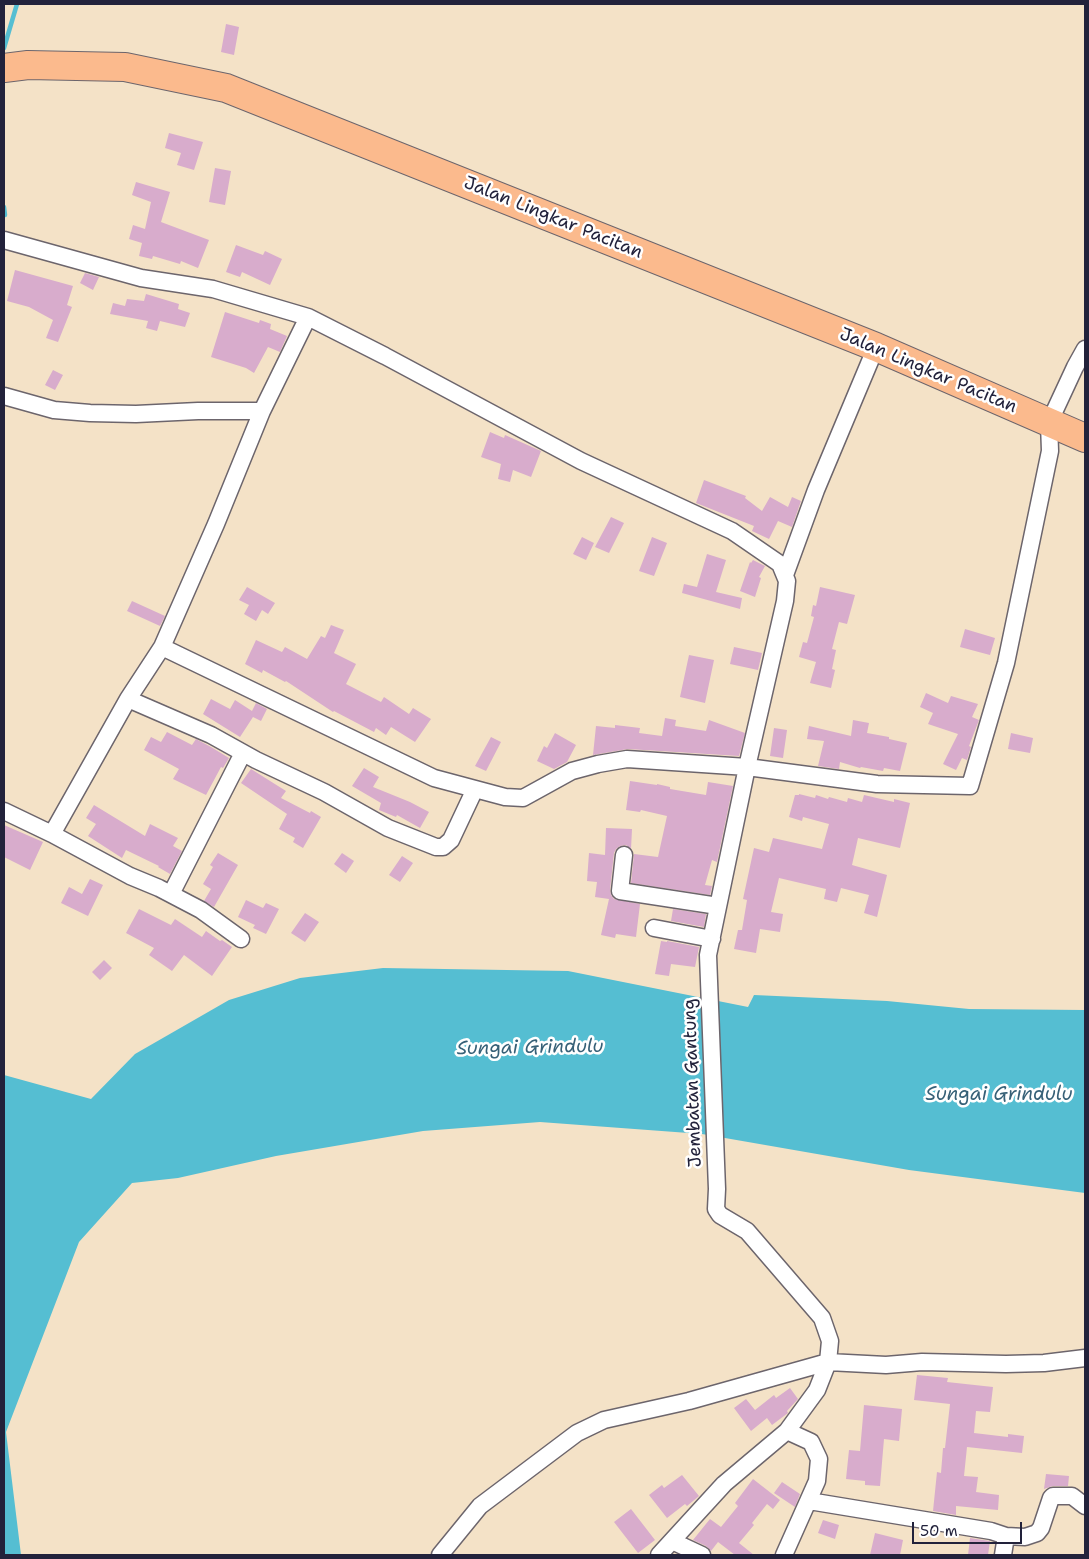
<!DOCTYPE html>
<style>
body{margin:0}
#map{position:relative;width:1089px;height:1559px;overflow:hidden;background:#f4e2c7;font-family:"Shantell Sans",sans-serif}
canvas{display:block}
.frame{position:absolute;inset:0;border:5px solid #22223b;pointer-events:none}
.scale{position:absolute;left:912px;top:1522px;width:110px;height:22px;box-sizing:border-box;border:2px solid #22223b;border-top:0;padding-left:6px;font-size:15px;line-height:18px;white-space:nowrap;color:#22223b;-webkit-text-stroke:4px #fff;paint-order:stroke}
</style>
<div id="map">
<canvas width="1089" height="1559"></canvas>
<div class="frame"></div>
<div class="scale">50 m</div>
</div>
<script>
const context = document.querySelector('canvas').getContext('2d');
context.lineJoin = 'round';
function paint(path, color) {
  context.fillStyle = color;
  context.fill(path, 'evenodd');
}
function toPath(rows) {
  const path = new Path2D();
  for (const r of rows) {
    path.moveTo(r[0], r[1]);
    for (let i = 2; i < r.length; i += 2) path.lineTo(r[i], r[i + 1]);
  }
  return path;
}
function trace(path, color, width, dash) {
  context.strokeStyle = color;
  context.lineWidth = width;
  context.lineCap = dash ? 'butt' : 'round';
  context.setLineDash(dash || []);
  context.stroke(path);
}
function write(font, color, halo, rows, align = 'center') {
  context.font = font + ' "Shantell Sans",sans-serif';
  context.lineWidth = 5;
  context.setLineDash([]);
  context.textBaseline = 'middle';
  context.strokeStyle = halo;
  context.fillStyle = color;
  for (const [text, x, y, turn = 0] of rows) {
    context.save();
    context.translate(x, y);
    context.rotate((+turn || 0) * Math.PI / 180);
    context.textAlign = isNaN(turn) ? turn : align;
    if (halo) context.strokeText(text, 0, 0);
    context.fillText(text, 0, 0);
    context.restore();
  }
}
const water = toPath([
 [383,968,568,971,748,1007,754,995,887,1001,969,1009,1085,1010,1085,1193,909,1170,702,1134,540,1122,423,1131,276,1156,178,1178,132,1183,79,1242,6,1432,21,1555,4,1555,4,1075,91,1099,135,1054,229,1000,300,978]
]);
const stream = toPath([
 [4,48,17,4],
 [4,207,5,215]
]);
const building = toPath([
 [226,24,239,27,234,55,221,52],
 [169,133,203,142,194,170,177,165,181,153,165,148],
 [215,168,231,171,225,205,209,202],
 [136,182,170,192,161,222,209,240,198,268,181,261,180,264,153,256,152,259,139,256,142,243,129,239,133,225,145,229,151,202,132,195],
 [236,245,263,255,265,251,282,259,270,285,242,272,240,277,226,272],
 [15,270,73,286,67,305,72,307,58,342,46,338,53,320,29,307,7,301],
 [85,273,99,277,93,290,80,283],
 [146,294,179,304,178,309,190,313,185,327,160,321,157,331,146,328,148,321,110,314,113,303,125,306,127,299,144,301],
 [225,312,259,323,260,320,271,324,270,329,287,336,280,352,268,347,254,373,246,368,211,357],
 [53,370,63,375,55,390,45,385],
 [490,432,504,438,505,435,541,451,531,477,513,470,510,482,498,479,501,464,481,457],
 [704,480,746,496,745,498,762,511,770,497,788,507,792,497,801,501,792,527,778,521,769,539,752,531,754,526,696,503],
 [611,517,624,523,609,553,595,547],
 [582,537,594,543,586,560,573,554],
 [652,537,667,543,654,576,639,571],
 [707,554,726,560,716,592,742,598,740,609,682,593,684,584,697,587],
 [753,560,765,566,759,577,761,578,755,597,740,591,750,562,751,563],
 [247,587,275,603,268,614,262,610,256,621,244,614,249,605,239,600],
 [820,587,855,595,847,624,839,622,832,649,836,650,832,669,835,670,831,688,810,683,816,662,799,657,803,642,807,643,814,617,811,616,813,605,816,606],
 [132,601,165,616,160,626,127,611],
 [331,625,344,630,334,653,356,664,346,684,381,702,384,697,409,714,413,708,431,719,415,742,391,727,386,735,376,728,374,732,334,711,333,712,286,681,285,682,263,670,262,673,245,664,256,640,282,652,285,647,307,659,321,636,325,638],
 [965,629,995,638,990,655,960,647],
 [734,647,762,653,758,670,730,664],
 [689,655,714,660,705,703,680,697],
 [926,693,948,703,951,696,978,704,972,717,979,720,969,746,971,747,967,760,962,758,956,770,943,764,958,734,928,724,933,713,920,707],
 [211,699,230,709,235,700,252,711,256,703,267,709,261,721,253,717,240,737,203,714],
 [665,718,676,720,675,726,706,731,709,720,745,733,739,756,628,749,593,755,596,726,615,728,615,725,640,728,639,733,662,736],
 [853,720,869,723,867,733,889,737,889,739,907,743,900,771,884,768,883,771,861,767,860,768,840,762,839,769,818,766,824,741,807,739,809,726,851,736],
 [774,728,787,730,783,758,770,756],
 [167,732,192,745,196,739,211,747,229,758,223,768,221,767,206,795,173,779,179,769,144,750,151,737,161,742],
 [555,733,576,745,567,762,554,769,537,761,544,746,547,748],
 [1011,733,1033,738,1030,753,1008,749],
 [491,737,501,742,486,771,475,766],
 [364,768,379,777,373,787,410,802,429,812,420,828,397,815,396,817,379,810,381,803,352,786],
 [251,769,286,791,281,798,310,813,311,811,321,817,303,848,293,842,295,838,279,829,287,814,241,783],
 [630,781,657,785,657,784,670,787,670,789,706,795,708,782,733,786,717,862,712,860,705,885,712,886,710,895,631,883,634,854,658,857,667,816,641,810,640,812,626,810],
 [799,794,815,798,816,795,828,799,829,797,847,802,848,798,862,802,864,795,894,802,894,799,910,803,900,848,858,838,852,865,887,875,877,917,864,913,869,895,841,888,837,902,824,899,826,889,779,878,771,912,783,914,780,932,760,929,756,953,734,949,738,930,742,930,747,900,743,899,754,848,769,852,773,838,822,849,829,824,803,817,802,821,789,817,795,795,799,795],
 [94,805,145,836,150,824,178,838,173,846,182,851,170,874,158,867,159,866,126,850,122,858,88,836,96,824,86,818],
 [4,825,43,842,30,870,4,857],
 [606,828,632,829,631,849,626,845,620,846,616,849,614,853,610,890,611,895,614,899,640,904,636,937,616,934,615,938,601,935,609,899,595,897,597,882,587,881,589,853,605,855],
 [218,853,238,865,214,907,204,901,211,889,203,884,213,867,210,865],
 [342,853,354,861,346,873,334,864],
 [402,856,413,863,400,882,389,875],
 [90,879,103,885,88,916,61,903,69,887,82,894],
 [246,900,263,908,266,903,279,909,266,934,253,928,255,925,238,917],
 [139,909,171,925,175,919,202,937,206,931,220,941,222,940,232,947,212,976,184,955,172,971,149,955,154,948,126,933],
 [673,909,706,914,704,927,671,921],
 [305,913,319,922,305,942,291,933],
 [661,941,667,942,667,941,699,947,695,967,671,964,669,976,655,974],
 [104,960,112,968,100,980,92,972],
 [917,1375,948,1378,947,1382,993,1387,990,1412,976,1411,974,1433,1008,1437,1008,1434,1024,1436,1022,1453,967,1447,964,1476,978,1477,976,1492,999,1495,998,1510,956,1506,956,1515,933,1511,937,1472,941,1473,943,1448,945,1448,950,1404,914,1400],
 [790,1388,798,1399,787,1411,788,1413,772,1425,767,1418,751,1431,734,1408,746,1399,755,1410,774,1395,776,1398],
 [864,1405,902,1409,899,1441,884,1439,880,1486,865,1485,865,1481,846,1479,849,1450,860,1451],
 [1046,1474,1069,1476,1068,1486,1053,1486,1044,1489],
 [682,1475,699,1496,687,1506,685,1504,667,1518,649,1495,662,1485,664,1488],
 [753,1479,780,1500,773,1509,767,1504,752,1523,754,1525,739,1543,754,1555,735,1555,718,1542,711,1551,706,1546,693,1540,710,1519,721,1527,738,1506,735,1503],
 [782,1482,800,1494,795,1507,774,1493],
 [631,1509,655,1540,638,1553,614,1522],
 [823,1520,839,1525,835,1539,818,1533],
 [875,1533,903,1540,900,1555,870,1555],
 [970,1538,990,1541,988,1555,968,1555]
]);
const minor = toPath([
 [4,240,141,278,213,289,308,317,385,356,581,461,732,531,780,564,787,581,785,601,747,767,708,955,717,1189,716,1209,720,1215,747,1231,822,1318,830,1341,828,1362,817,1390,787,1431,724,1484,659,1555],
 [4,396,54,410,90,413,136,414,198,411,262,411],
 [785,575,816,490,876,347],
 [162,647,216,524,262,411,308,317],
 [128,699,211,735,256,760,324,792,388,828,436,847,443,847,451,840,475,789],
 [4,811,52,834,128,699,162,647,434,778,505,797,523,798,572,771,598,764,627,759,747,767,877,784,970,786,1006,663,1050,451,1049,423,1075,367,1085,349],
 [52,834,130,876,159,888,201,910,241,939],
 [624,855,620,891,718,906],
 [171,894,243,753],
 [654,928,712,939],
 [809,1501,991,1531,1006,1536,1003,1555],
 [1006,1536,1025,1537,1037,1533,1041,1528,1051,1498,1053,1496,1072,1496,1085,1506],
 [672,1541,702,1555],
 [440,1555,480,1506,577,1433,604,1420,689,1401,828,1362,886,1365,922,1362,1006,1364,1044,1363,1085,1358],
 [784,1555,817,1481,819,1459,811,1442,787,1431]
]);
const trunk = toPath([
 [4,68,28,65,125,67,226,88,876,347,1085,438]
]);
const streetNames = [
 ["Jalan Lingkar Pacitan",553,218,22],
 ["Jalan Lingkar Pacitan",928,371,23],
 ["Jembatan Gantung",693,1083,-92]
];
const waterNames = [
 ["Sungai Grindulu",530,1048,-1],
 ["Sungai Grindulu",999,1095]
];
paint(water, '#55bed2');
trace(stream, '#55bed2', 4.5);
paint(building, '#d8accc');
trace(minor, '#6c656c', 19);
trace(trunk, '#6c656c', 30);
trace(minor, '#fff', 16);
trace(trunk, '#fbba8d', 28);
write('18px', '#22223b', '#fff', streetNames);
write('italic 19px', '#366077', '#fff', waterNames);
</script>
